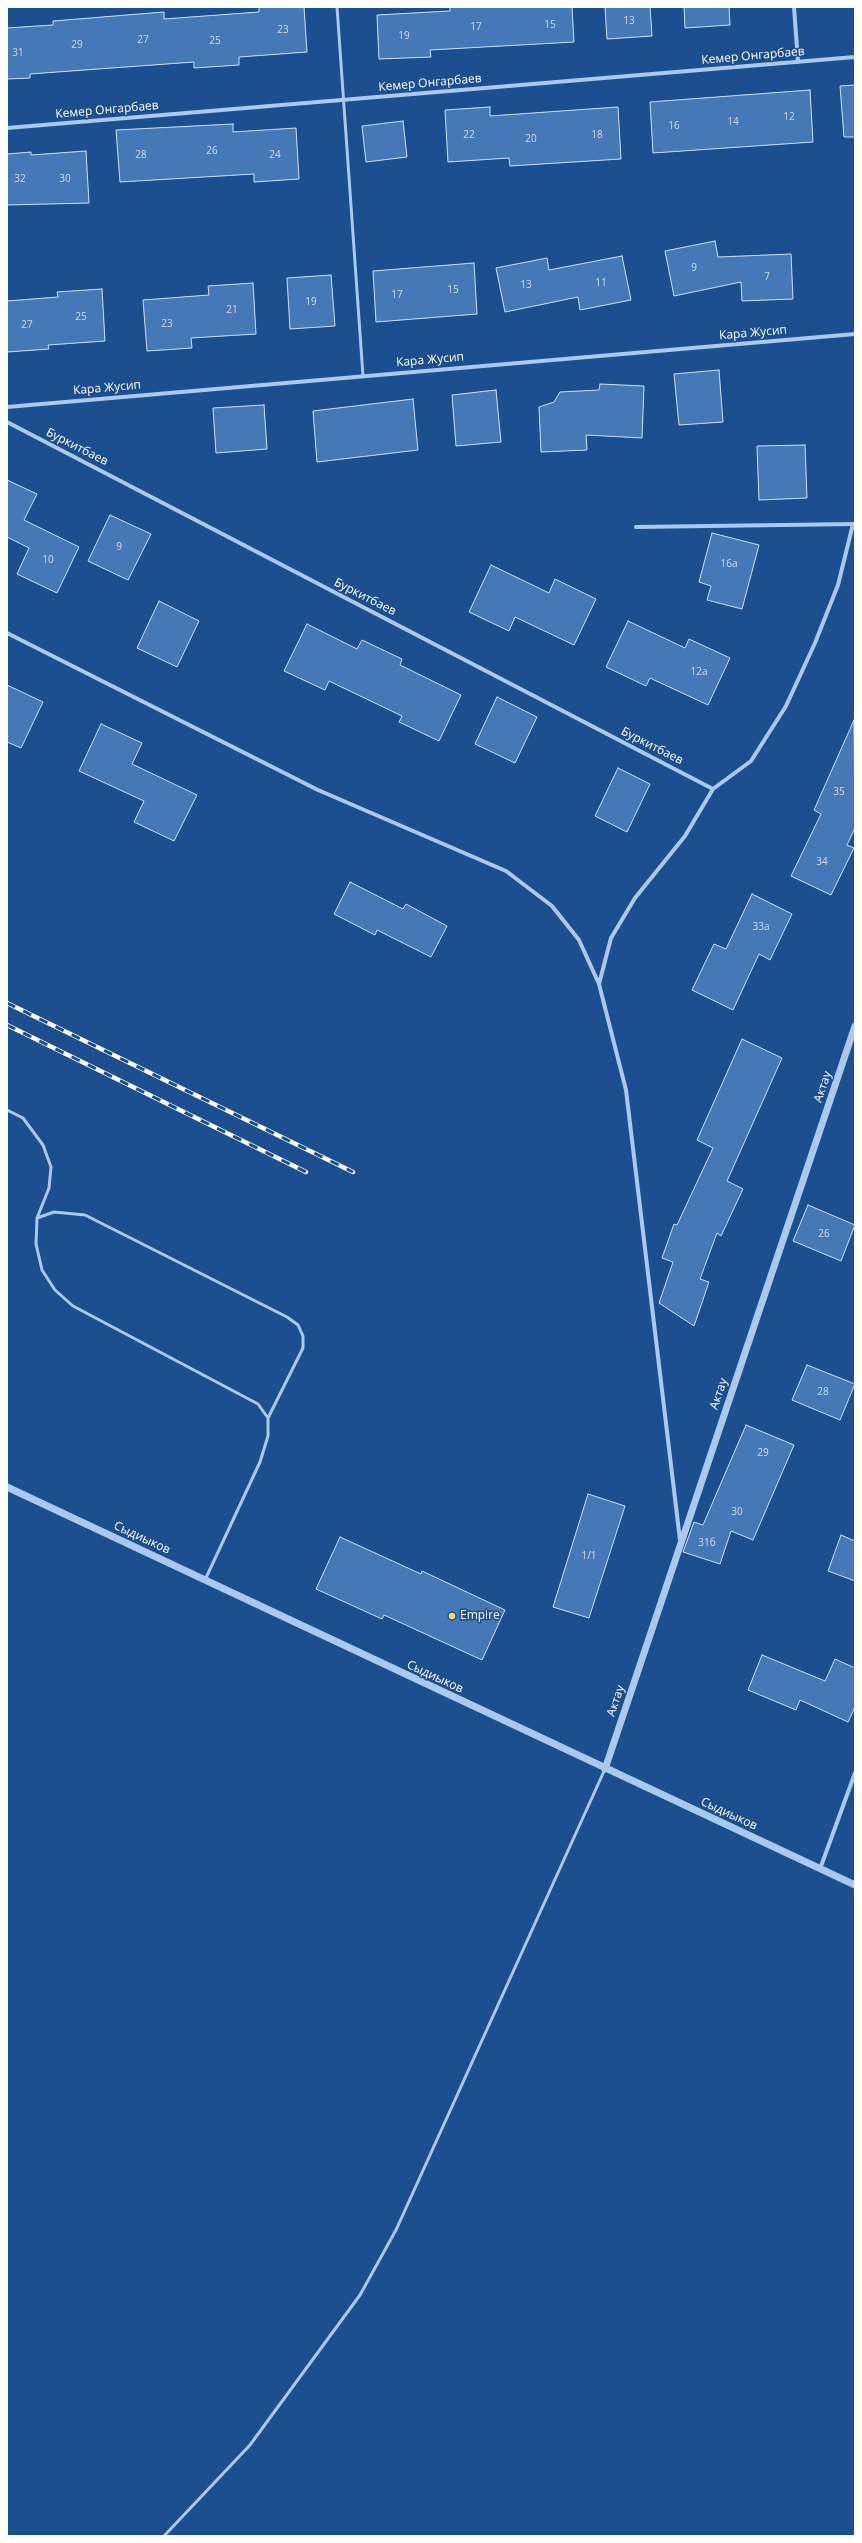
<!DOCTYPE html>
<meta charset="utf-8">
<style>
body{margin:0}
#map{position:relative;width:862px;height:2543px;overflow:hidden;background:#1b4f8f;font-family:"Open Sans",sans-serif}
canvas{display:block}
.frame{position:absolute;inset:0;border:8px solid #fff;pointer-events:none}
</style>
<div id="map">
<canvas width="862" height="2543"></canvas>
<div class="frame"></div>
</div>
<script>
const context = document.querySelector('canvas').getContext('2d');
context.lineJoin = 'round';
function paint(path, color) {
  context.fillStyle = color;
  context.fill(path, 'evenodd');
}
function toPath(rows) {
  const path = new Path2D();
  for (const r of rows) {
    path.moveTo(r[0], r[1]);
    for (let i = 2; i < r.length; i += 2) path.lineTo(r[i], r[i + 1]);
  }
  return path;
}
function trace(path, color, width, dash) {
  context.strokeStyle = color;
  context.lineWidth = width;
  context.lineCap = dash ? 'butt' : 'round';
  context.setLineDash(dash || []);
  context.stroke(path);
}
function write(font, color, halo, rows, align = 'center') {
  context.font = font + ' "Open Sans",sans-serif';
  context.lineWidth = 3;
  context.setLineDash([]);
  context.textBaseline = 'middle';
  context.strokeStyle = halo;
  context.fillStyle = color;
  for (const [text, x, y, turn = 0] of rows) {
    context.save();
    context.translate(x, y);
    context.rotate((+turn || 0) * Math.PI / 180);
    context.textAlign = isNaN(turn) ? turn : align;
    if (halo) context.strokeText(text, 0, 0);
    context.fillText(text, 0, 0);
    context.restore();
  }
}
const building = toPath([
 [259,7,304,7,307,52,239,57,239,65,194,68,194,62,30,74,30,78,7,79,7,28,53,25,53,21,164,12,164,19,259,12,259,7],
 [450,7,572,7,574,42,430,50,431,57,379,59,377,15,450,11,450,7],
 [605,7,650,7,652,36,607,39,605,7],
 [684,7,729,7,730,25,685,28,684,7],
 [855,85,855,137,844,137,840,86,855,85],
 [810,90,813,142,653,153,650,102,810,90],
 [490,107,490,116,618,107,621,159,510,166,509,158,448,162,445,110,490,107],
 [403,121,407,157,366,162,362,126,403,121],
 [233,124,233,132,296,128,299,179,254,182,254,174,120,182,116,130,233,124],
 [86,151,89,203,7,205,7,154,31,152,31,155,86,151],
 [715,241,718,257,791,254,793,299,742,301,741,282,674,296,665,251,715,241],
 [622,256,631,300,580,310,578,297,505,312,496,268,547,258,549,270,622,256],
 [474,263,477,314,376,322,373,271,474,263],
 [331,275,335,326,290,329,287,278,331,275],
 [253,283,256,334,191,338,192,348,147,351,143,300,209,295,208,286,253,283],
 [102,289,105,341,48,345,49,349,7,352,7,301,58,297,57,292,102,289],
 [719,370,723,422,679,425,674,374,719,370],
 [600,384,644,386,642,438,586,435,587,450,541,452,539,407,554,402,560,392,599,390,600,384],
 [496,390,501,442,456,446,452,395,496,390],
 [413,399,418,450,317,462,313,411,413,399],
 [264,405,267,449,216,453,213,408,264,405],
 [805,445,807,498,759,500,757,446,805,445],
 [7,480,37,494,24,520,79,547,57,593,17,574,29,548,7,537,7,480],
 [110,515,151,534,128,580,88,561,110,515],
 [712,533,759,545,742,609,707,600,711,586,699,582,712,533],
 [491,565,549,593,555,579,596,599,574,645,515,617,509,631,469,612,491,565],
 [159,601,199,621,177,667,137,648,159,601],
 [628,621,685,648,689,639,730,658,708,705,650,678,646,686,606,667,628,621],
 [307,624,357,649,362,640,402,659,400,665,461,695,439,741,399,722,402,716,329,681,325,690,284,671,307,624],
 [7,685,43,702,21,748,7,742,7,685],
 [497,697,537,717,515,763,475,744,497,697],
 [854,720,855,828,847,845,854,848,831,895,791,876,821,814,814,810,854,720],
 [101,724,142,743,132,764,197,795,174,841,134,822,144,801,79,771,101,724],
 [618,768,650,784,627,832,595,816,618,768],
 [350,882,403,909,406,904,447,926,431,957,377,930,375,935,334,914,350,882],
 [752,894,792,914,770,960,759,954,733,1010,692,990,714,944,726,949,752,894],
 [742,1039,782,1058,727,1181,743,1189,721,1236,717,1233,700,1279,709,1282,694,1326,659,1303,673,1262,662,1258,674,1224,677,1225,713,1148,697,1140,742,1039],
 [808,1205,855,1225,841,1261,793,1241,808,1205],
 [807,1365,855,1384,840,1420,792,1400,807,1365],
 [746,1425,794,1445,753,1540,731,1531,720,1564,683,1552,694,1522,703,1525,746,1425],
 [588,1494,625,1506,589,1618,553,1607,588,1494],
 [841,1535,855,1541,855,1581,828,1571,841,1535],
 [340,1537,421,1574,422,1571,505,1610,482,1660,384,1615,382,1619,316,1589,340,1537],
 [762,1655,825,1681,835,1659,855,1668,855,1707,848,1722,800,1700,796,1710,748,1690,762,1655]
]);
const service = toPath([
 [337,7,363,376],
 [7,1110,23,1118,43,1145,51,1167,49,1188,37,1218,36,1244,42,1270,55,1290,73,1306,258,1404,268,1418,268,1436,260,1462,205,1580],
 [37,1218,54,1212,85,1215,287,1317,298,1325,303,1336,303,1348,268,1418],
 [164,2536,250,2445,360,2295,396,2230,605,1769]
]);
const minor = toPath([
 [794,7,798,62],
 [7,128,855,57],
 [7,407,855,334],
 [7,422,713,789],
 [636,527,855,524],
 [7,633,318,790,506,871,552,906,579,940,599,984],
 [680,1540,626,1090,599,984,611,938,635,898,685,836,713,789,751,761,786,706,815,643,838,585,853,524],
 [820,1869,855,1773]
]);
const tertiary = toPath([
 [7,1487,855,1885],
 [605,1769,855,1026]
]);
const rail = toPath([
 [7,1003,353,1172],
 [7,1025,306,1172]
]);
const markers = [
 [452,1616,4,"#ffd166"]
];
const numberNames = [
 ["13",629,21],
 ["15",550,25],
 ["17",476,27],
 ["23",283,30],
 ["19",404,36],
 ["27",143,40],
 ["25",215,41],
 ["29",77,45],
 ["31",18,53],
 ["12",789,117],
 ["14",733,122],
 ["16",674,126],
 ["22",469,135],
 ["18",597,135],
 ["20",531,139],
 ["26",212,151],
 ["28",141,155],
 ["24",275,155],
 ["32",20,179],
 ["30",65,179],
 ["9",694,268],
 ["7",767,277],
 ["11",601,283],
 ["13",526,285],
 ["15",453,290],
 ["17",397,295],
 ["19",311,302],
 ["21",232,310],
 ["25",81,317],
 ["23",167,324],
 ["27",27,325],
 ["9",119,547],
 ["10",48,560],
 ["16а",729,564],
 ["12а",699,672],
 ["35",839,792],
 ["34",822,862],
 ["33а",761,927],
 ["26",824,1234],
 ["28",823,1392],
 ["29",763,1453],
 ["30",737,1512],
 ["31б",707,1543],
 ["1/1",589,1556]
];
const streetNames = [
 ["Кемер Онгарбаев",753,56,-5],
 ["Кемер Онгарбаев",430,83,-5],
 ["Кемер Онгарбаев",107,110,-5],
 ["Кара Жусип",753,333,-5],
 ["Кара Жусип",430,360,-5],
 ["Кара Жусип",107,388,-5],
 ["Буркитбаев",77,447,27],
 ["Буркитбаев",365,597,27],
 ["Буркитбаев",652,746,27],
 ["Актау",823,1087,-71],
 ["Актау",719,1394,-71],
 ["Сыдиыков",142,1538,25],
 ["Сыдиыков",435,1677,25],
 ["Актау",616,1701,-71],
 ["Сыдиыков",729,1814,25]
];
const poiNames = [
 ["Empire",460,1616]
];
paint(building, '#4478b7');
trace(building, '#cfe3fa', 1);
trace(service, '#a9c9ee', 3);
trace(minor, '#a9c9ee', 4);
trace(tertiary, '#a9c9ee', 7);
trace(rail, '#fff', 4.5);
trace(rail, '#1b4f8f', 3, [9]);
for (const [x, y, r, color] of markers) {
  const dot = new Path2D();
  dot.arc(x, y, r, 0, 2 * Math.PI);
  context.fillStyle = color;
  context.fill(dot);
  trace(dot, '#1b4f8f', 1.5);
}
write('10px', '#d0dded', null, numberNames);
write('12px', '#fff', '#1b4f8f', streetNames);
write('12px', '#fff', '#1b4f8f', poiNames, 'left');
</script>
